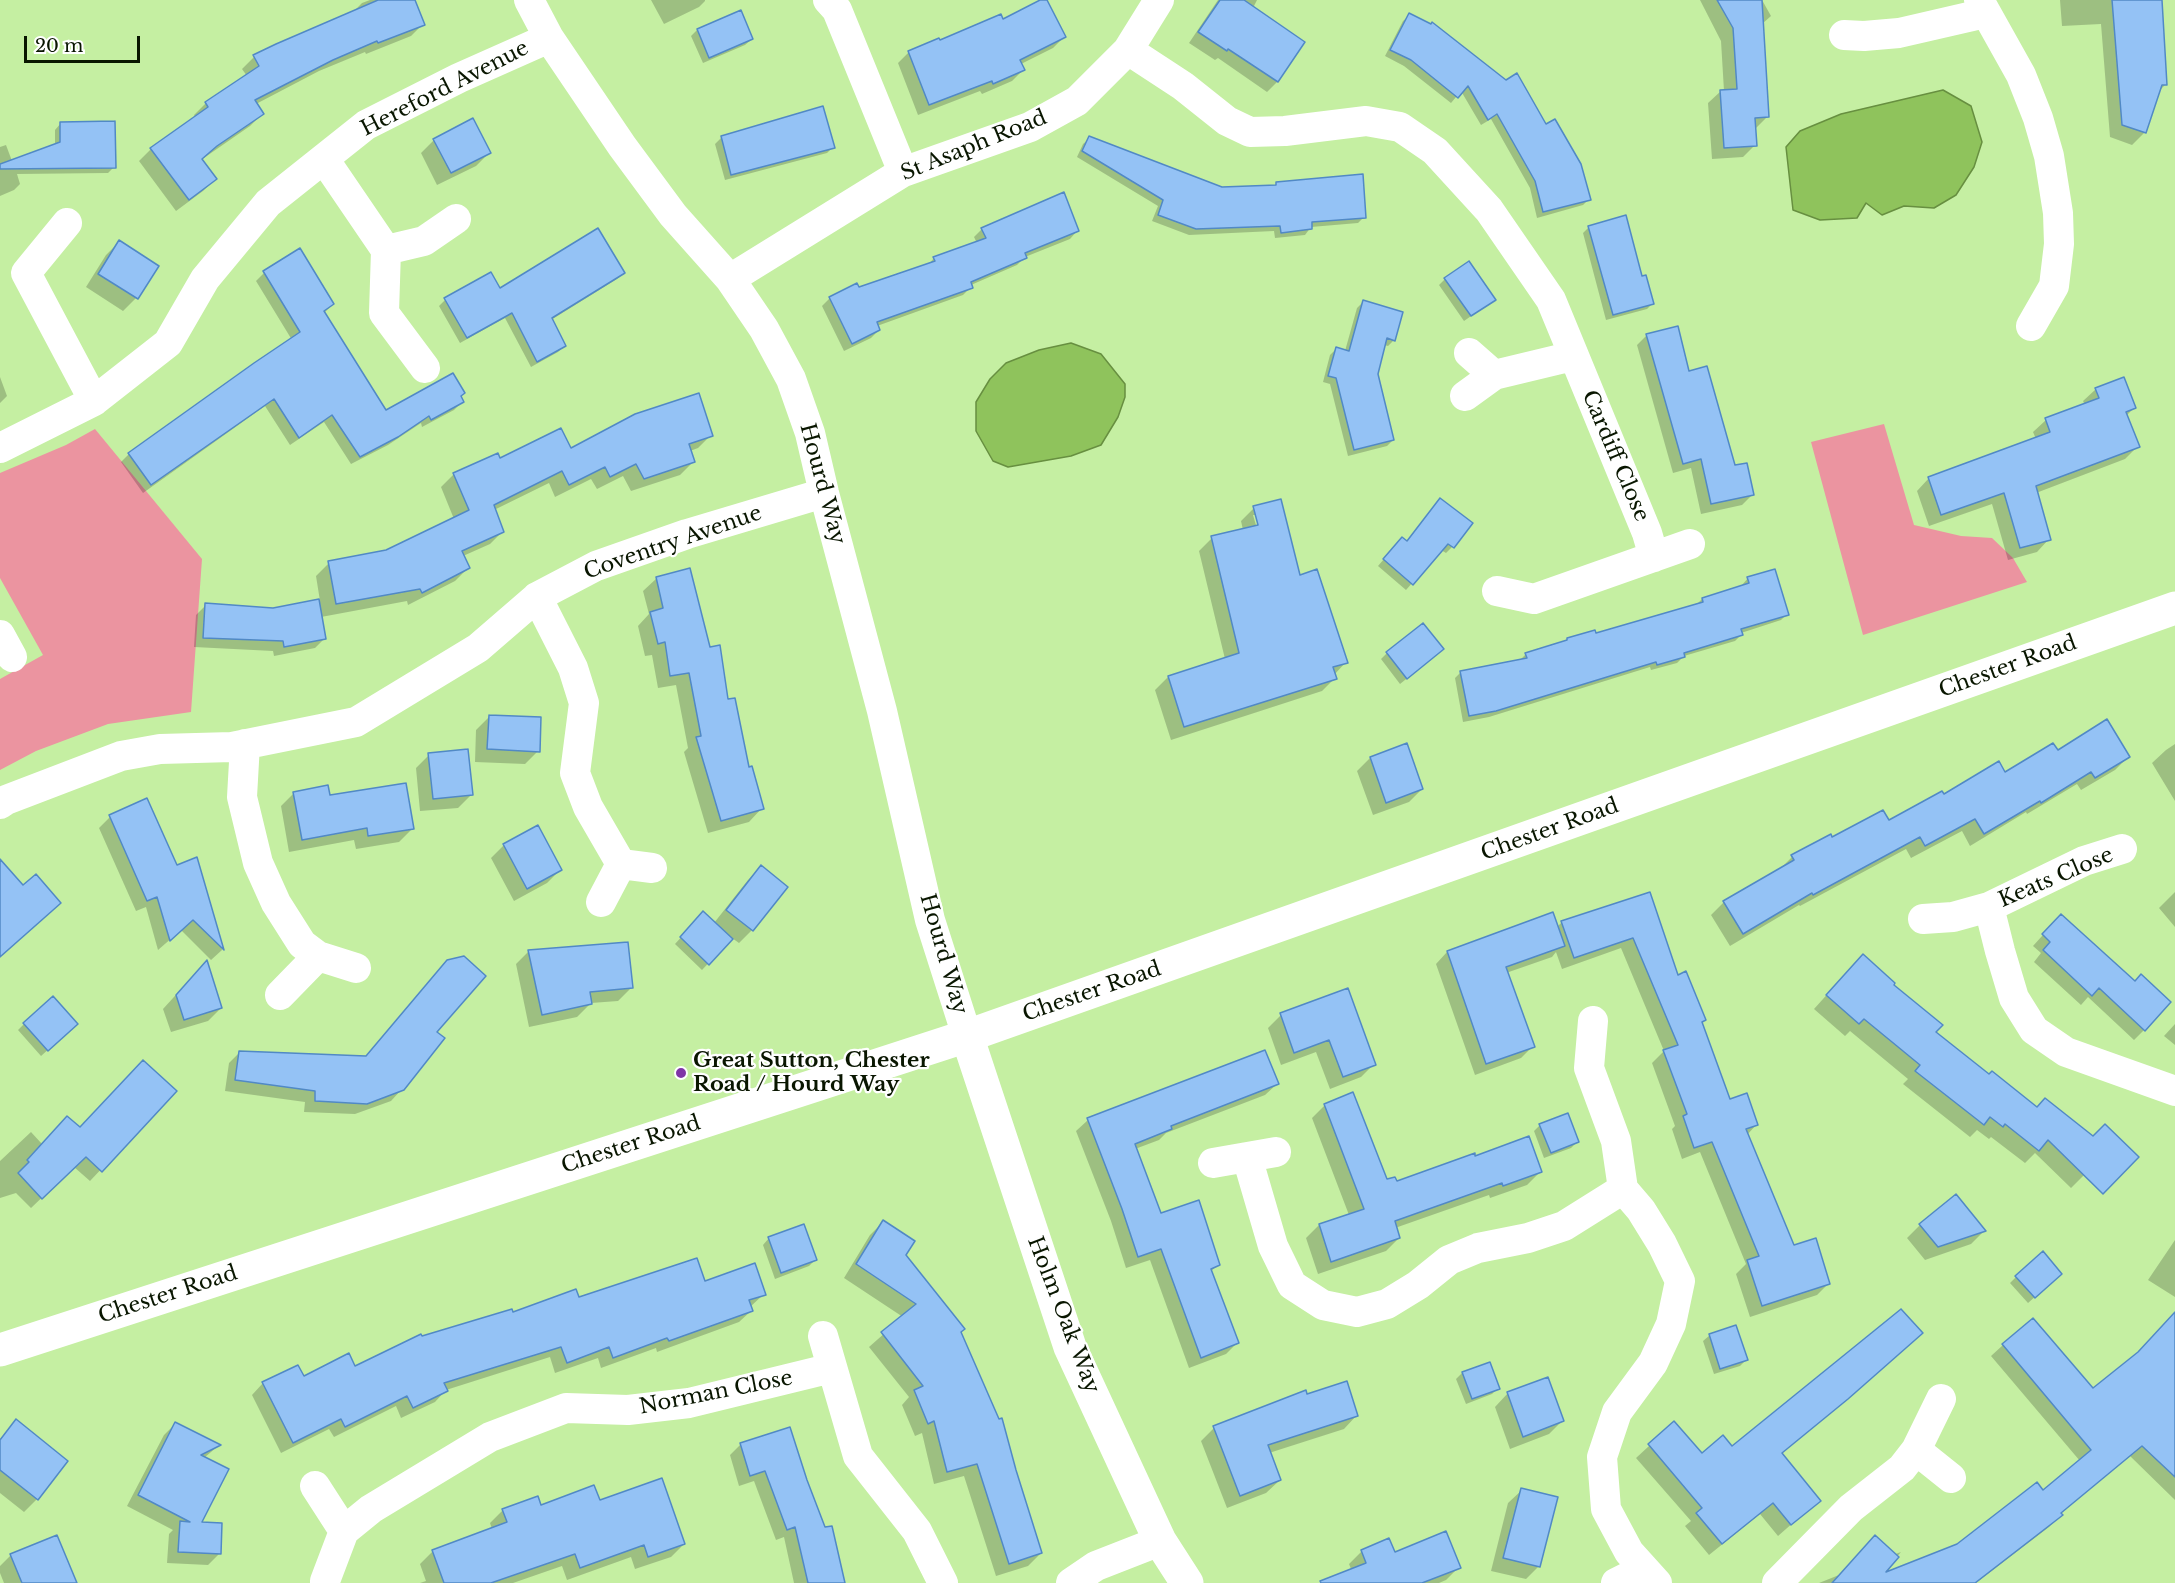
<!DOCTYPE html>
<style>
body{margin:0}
#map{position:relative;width:2175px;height:1583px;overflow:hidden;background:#c5efa2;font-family:"Libre Baskerville",serif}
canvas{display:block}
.scale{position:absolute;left:24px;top:36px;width:116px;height:27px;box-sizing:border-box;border:3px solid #091600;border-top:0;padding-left:8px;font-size:18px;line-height:21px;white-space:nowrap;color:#091600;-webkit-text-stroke:4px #fff;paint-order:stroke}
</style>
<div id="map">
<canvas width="2175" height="1583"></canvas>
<div class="scale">20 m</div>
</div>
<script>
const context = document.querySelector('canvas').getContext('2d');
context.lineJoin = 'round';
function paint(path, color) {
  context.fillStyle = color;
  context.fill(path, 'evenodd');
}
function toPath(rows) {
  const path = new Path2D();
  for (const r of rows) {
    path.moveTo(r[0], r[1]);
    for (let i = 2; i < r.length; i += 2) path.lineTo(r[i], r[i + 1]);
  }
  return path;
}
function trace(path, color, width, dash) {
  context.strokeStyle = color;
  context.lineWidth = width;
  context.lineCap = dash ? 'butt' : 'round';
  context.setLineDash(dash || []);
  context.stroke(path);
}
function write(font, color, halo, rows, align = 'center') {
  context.font = font + ' "Libre Baskerville",serif';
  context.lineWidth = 4.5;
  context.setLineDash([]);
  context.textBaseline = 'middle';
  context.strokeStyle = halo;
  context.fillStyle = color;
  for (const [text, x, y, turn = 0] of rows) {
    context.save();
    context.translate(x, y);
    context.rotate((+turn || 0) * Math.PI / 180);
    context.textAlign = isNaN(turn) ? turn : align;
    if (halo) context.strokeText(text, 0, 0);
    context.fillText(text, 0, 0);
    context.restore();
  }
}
const green = toPath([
 [1884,424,1914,525,1961,536,1992,538,2013,558,2027,582,1863,635,1811,442],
 [95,429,202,559,191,712,108,724,36,751,0,770,0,679,43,655,0,578,0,473,66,445]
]);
const water = toPath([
 [1943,90,1971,106,1982,142,1974,167,1956,195,1934,208,1904,206,1882,215,1866,203,1857,218,1820,220,1793,210,1786,147,1800,131,1841,114,1943,90],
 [1071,343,1101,354,1125,384,1125,397,1118,417,1101,445,1071,456,1008,467,993,461,976,431,976,402,990,379,1006,363,1039,350,1071,343]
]);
const shadow = toPath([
 [370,0,414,0,423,24,411,36,366,54,365,52,319,71,256,104,262,114,250,126,201,160,215,179,203,191,176,211,139,161,151,149,195,117,194,115,206,103,247,76,242,69,254,57,353,12,362,3],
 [651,0,705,0,705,1,699,7,664,24],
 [1044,0,1046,0,1064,37,1053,48,1021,64,1023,70,1012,81,982,94,980,91,918,115,898,63,909,52,1003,21],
 [1218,0,1257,0,1253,8,1303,42,1277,82,1267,92,1218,58,1215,60,1189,43],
 [1700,0,1762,0,1771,16,1762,24,1767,117,1754,130,1755,145,1743,157,1712,159,1708,103,1721,91,1724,91,1721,41],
 [2060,0,2141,0,2166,84,2159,91,2145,132,2132,145,2110,137,2101,24,2062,26],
 [1410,15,1589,199,1583,205,1537,218,1530,188,1491,119,1481,125,1461,91,1451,103,1404,66,1385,56,1403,21],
 [697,30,752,39,745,45,703,63,691,36],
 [61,123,114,167,108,173,17,174,20,184,14,190,0,196,0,147,6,145,12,161,55,145,55,130],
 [721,138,833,147,827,153,725,180,715,144],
 [1090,138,1222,189,1274,186,1276,184,1364,217,1358,223,1311,227,1305,235,1275,238,1274,231,1189,235,1152,221,1158,206,1077,157,1083,144],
 [434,140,489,153,476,166,437,185,421,153],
 [1589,227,1641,278,1653,303,1647,309,1606,320,1583,233],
 [982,229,1077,231,1070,239,1025,257,1017,265,971,285,971,287,963,295,877,326,879,330,871,338,844,351,822,306,830,298,928,265,934,258,977,243,974,237],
 [119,242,136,298,123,311,86,287,106,255],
 [264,273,333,304,324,313,385,412,459,396,462,402,454,410,422,427,421,423,388,445,351,464,324,422,290,445,265,406,143,493,121,462,129,454,292,340,256,281],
 [624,273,617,279,551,320,564,346,558,352,531,367,505,318,460,343,439,306,445,300],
 [1445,279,1494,300,1464,321,1439,285],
 [1363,302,1394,340,1388,346,1384,345,1376,374,1393,440,1387,446,1348,456,1330,384,1323,382,1330,355,1336,349,1345,351,1357,308],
 [1647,335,1688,373,1734,467,1752,495,1742,505,1701,514,1691,468,1673,473,1637,345],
 [0,377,7,396,0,403],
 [2096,389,2134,408,2126,416,2138,446,2125,459,2036,493,2049,539,2037,552,2008,560,1992,504,1929,526,1917,491,1929,478,2036,439,2033,432,2046,420,2085,405,2083,401],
 [711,435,698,448,690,451,693,462,680,475,631,491,623,476,597,489,591,479,555,497,549,483,494,510,503,531,490,544,463,556,468,568,455,581,408,605,407,601,321,617,325,638,315,648,274,656,273,651,194,647,196,615,206,605,273,609,320,601,316,576,329,563,386,552,454,519,441,487,454,474,499,460],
 [1254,508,1299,577,1346,662,1334,675,1335,678,1322,691,1171,740,1155,690,1168,677,1225,659,1199,551,1212,538,1243,530,1241,521],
 [1253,515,1257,515,1261,532,1258,532],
 [1470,523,1452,547,1446,553,1441,550,1406,590,1378,566,1396,545],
 [657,578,709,648,762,808,749,822,708,833,684,752,688,748,676,685,658,688,652,655,645,656,638,626,649,614,643,591],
 [1748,578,1787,614,1781,620,1741,633,1741,635,1735,641,1684,656,1677,663,1651,670,1650,667,1489,717,1463,722,1455,678,1461,672,1520,660,1526,654,1696,605,1702,599,1743,587,1742,585],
 [1387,653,1436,655,1400,684,1381,659],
 [489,717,538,751,525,764,475,762,476,730],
 [2175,744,2175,801,2152,763,2166,750],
 [1406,745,1422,789,1409,802,1373,815,1357,771,1370,758],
 [2057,752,2128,757,2115,770,2081,790,2077,784,2027,814,2026,812,1970,846,1962,831,1911,858,1906,849,1800,906,1799,905,1730,946,1711,915,1724,902,1779,870,1792,857,1832,839,1888,822,1943,796,2005,774],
 [429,755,471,795,458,808,420,811,416,768],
 [294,793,329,797,412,829,399,842,356,849,354,840,289,852,281,806],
 [110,817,177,867,196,859,222,950,211,960,181,930,158,950,146,907,136,911,99,828],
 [504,845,560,870,547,883,514,901,491,858],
 [761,867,752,930,739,943,732,938,702,970,675,944,703,913,714,923,748,880],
 [2175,892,2175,927,2159,908],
 [1649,894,1677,977,1704,1020,1701,1023,1729,1101,1756,1125,1747,1135,1793,1247,1829,1283,1817,1295,1750,1317,1736,1274,1746,1264,1700,1152,1682,1159,1672,1129,1675,1126,1652,1063,1664,1051,1621,948,1562,969,1556,952,1552,957,1506,973,1533,1046,1521,1058,1475,1075,1436,964,1447,952,1557,927,1562,922],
 [2051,926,2144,1030,2134,1040,2088,997,2081,1005,2034,962,2041,953,2033,946],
 [529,951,631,988,618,1001,591,1003,577,1017,529,1027,516,964],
 [447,961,435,1032,402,1089,391,1101,355,1114,304,1112,305,1102,225,1091,229,1063,240,1052,365,1058],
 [1850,969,1892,985,1934,1032,1989,1076,2084,1175,2071,1188,2035,1153,2025,1163,1991,1137,1989,1139,1977,1130,1970,1137,1903,1084,1908,1079,1850,1031,1845,1036,1814,1009],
 [194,975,221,1008,208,1021,171,1032,163,1009],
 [1347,990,1374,1064,1361,1077,1330,1089,1316,1052,1281,1065,1268,1028,1281,1015],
 [24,1024,70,1030,41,1056,18,1030],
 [2175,1024,2175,1045,2164,1036],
 [1277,1084,1265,1095,1166,1133,1159,1140,1135,1149,1160,1215,1218,1265,1210,1272,1237,1343,1226,1354,1189,1368,1150,1260,1126,1268,1111,1221,1076,1131,1088,1120],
 [175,1091,90,1181,74,1167,31,1208,16,1193,0,1198,0,1161,31,1132,42,1144],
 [1325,1105,1386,1181,1396,1183,1475,1158,1540,1172,1527,1185,1490,1198,1489,1195,1395,1228,1399,1238,1386,1251,1318,1274,1306,1238,1319,1225,1349,1215,1312,1118],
 [1540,1125,1577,1142,1571,1148,1544,1158,1534,1131],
 [883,1222,960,1332,1014,1470,1041,1553,1028,1566,996,1576,964,1476,934,1484,922,1433,915,1436,902,1405,909,1397,869,1347,903,1317,844,1278,870,1235],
 [1920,1225,1984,1231,1971,1244,1925,1260,1907,1238],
 [769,1238,815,1260,809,1266,775,1279,763,1245],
 [2175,1240,2175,1297,2148,1280],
 [2016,1277,2054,1280,2028,1303,2010,1283],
 [704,1283,764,1294,750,1307,751,1311,739,1322,657,1352,656,1348,601,1368,598,1358,555,1373,550,1357,446,1390,435,1402,401,1418,396,1406,334,1437,329,1429,281,1453,252,1395,263,1383,303,1378,354,1368,421,1338,512,1314,578,1298],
 [2175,1313,2175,1500,2130,1456,2060,1514,2061,1515,2049,1527,1976,1583,1905,1583,1958,1546,2043,1492,2080,1461,1991,1356,2003,1345,2033,1320,2092,1390,2135,1356],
 [1710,1335,1746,1360,1740,1366,1714,1374,1703,1341],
 [1908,1345,1781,1454,1819,1500,1778,1536,1760,1514,1709,1555,1685,1526,1691,1521,1636,1458,1674,1423,1702,1455,1732,1448],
 [1462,1373,1498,1388,1492,1394,1466,1404,1456,1379],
 [1508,1393,1562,1421,1549,1434,1510,1449,1495,1407],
 [1306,1396,1357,1415,1344,1429,1269,1453,1280,1480,1266,1493,1227,1508,1201,1441,1214,1428],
 [16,1421,37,1499,24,1512,0,1493,0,1439],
 [175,1424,218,1446,204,1458,200,1524,220,1553,208,1565,167,1563,169,1534,173,1530,127,1506,164,1435],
 [741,1444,806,1481,831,1583,794,1583,784,1537,776,1540,754,1481,739,1486,730,1455],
 [1522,1490,1539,1566,1526,1579,1491,1571,1508,1503],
 [599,1502,684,1544,671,1557,635,1569,631,1557,567,1580,562,1566,513,1583,420,1583,426,1581,420,1564,433,1551,492,1529,490,1523,503,1510],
 [1362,1551,1394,1554,1459,1567,1446,1580,1439,1583,1344,1583,1355,1579,1349,1564],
 [1901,1552,1874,1583,1819,1583,1839,1575],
 [11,1555,70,1583,4,1583,0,1573,0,1566]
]);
const building = toPath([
 [378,0,415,0,425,25,378,43,377,41,333,60,255,100,264,114,217,146,202,159,217,179,189,200,150,148,208,107,205,102,259,66,253,55,276,44,378,0],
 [1040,0,1047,0,1066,37,1020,60,1025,70,993,84,992,81,929,105,908,51,939,38,940,40,1001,14,1003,19,1040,0],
 [1220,0,1244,0,1305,42,1278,82,1228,49,1227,51,1198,32,1220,0],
 [1717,0,1762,0,1769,117,1755,118,1757,146,1724,148,1720,90,1737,89,1733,28,1717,0],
 [2112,0,2162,0,2167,85,2162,85,2146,133,2122,125,2112,0],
 [741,10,753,39,709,58,697,29,741,10],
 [1409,13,1431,24,1432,22,1506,80,1517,73,1546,124,1555,119,1581,164,1591,200,1543,212,1535,181,1497,114,1488,120,1468,86,1458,98,1411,60,1390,50,1409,13],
 [823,106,835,148,731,175,721,136,823,106],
 [473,118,491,153,451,173,433,139,473,118],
 [115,121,116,168,0,169,0,164,60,142,60,122,115,121],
 [1089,136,1222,187,1276,185,1276,182,1363,174,1366,218,1312,222,1312,229,1281,233,1280,226,1196,229,1158,215,1163,200,1082,151,1089,136],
 [1064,192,1079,231,1025,253,1027,258,971,282,973,288,877,322,880,330,852,344,829,297,857,283,859,287,935,261,933,257,986,238,981,228,1064,192],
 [1626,215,1642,276,1646,275,1654,304,1613,315,1588,226,1626,215],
 [598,228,625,273,552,318,566,346,537,362,512,313,467,338,444,298,491,272,500,288,598,228],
 [119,240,159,266,138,299,98,274,119,240],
 [300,248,334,304,324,311,386,410,453,373,465,393,461,396,464,402,431,420,429,416,398,437,360,457,332,415,299,438,274,399,151,485,128,453,254,363,300,332,263,271,300,248],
 [1469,261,1496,300,1471,316,1444,278,1469,261],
 [1363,300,1403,312,1395,341,1387,338,1378,374,1394,440,1354,450,1336,378,1328,376,1336,347,1349,351,1363,300],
 [1678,326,1689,371,1707,366,1735,465,1747,463,1754,495,1711,504,1701,459,1683,464,1646,334,1678,326],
 [2124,377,2136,408,2126,412,2140,447,2036,486,2051,540,2020,548,2004,493,1941,515,1928,477,2050,432,2045,418,2099,398,2095,388,2124,377],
 [699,393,713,436,689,444,695,462,644,479,636,464,610,477,605,467,569,485,562,471,494,505,504,532,462,551,470,568,422,593,420,589,336,604,328,561,386,550,469,510,453,473,498,453,500,458,561,428,571,448,635,414,699,393],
 [1440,498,1473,523,1454,548,1448,544,1413,585,1383,559,1402,537,1407,541,1440,498],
 [1281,499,1300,575,1317,569,1348,663,1333,667,1337,679,1184,727,1168,676,1239,653,1211,536,1258,525,1253,506,1281,499],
 [690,568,710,647,720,645,728,699,735,698,749,767,752,766,764,809,721,821,696,737,701,736,689,673,670,676,665,642,658,644,650,612,663,608,656,577,690,568],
 [1775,569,1789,615,1741,629,1743,635,1684,653,1685,657,1657,665,1656,662,1496,711,1469,716,1460,671,1527,658,1525,653,1567,640,1567,638,1595,630,1596,633,1703,602,1702,598,1749,583,1747,577,1775,569],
 [319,599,326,639,284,647,283,641,203,638,205,603,273,608,319,599],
 [1423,623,1444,649,1407,679,1386,652,1423,623],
 [489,715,541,717,540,752,487,749,489,715],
 [2107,719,2130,757,2095,778,2091,772,2041,803,2040,801,1984,834,1975,819,1925,846,1920,837,1813,895,1812,893,1743,934,1723,901,1794,860,1791,855,1831,834,1832,837,1883,810,1889,820,1942,791,1944,794,1999,761,2005,772,2053,743,2058,750,2107,719],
 [1407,743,1423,789,1386,803,1370,757,1407,743],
 [468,749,473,795,433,799,428,753,468,749],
 [406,783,414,829,368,836,367,828,302,840,293,792,328,785,330,795,406,783],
 [147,798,177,865,197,857,224,950,193,920,170,941,157,897,147,901,109,815,147,798],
 [538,825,562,870,527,889,503,844,538,825],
 [0,859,23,885,36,874,61,903,0,957,0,859],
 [761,865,788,887,753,931,726,910,761,865],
 [1650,892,1678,975,1686,971,1706,1020,1702,1022,1730,1099,1747,1093,1758,1125,1746,1129,1794,1245,1816,1238,1830,1284,1762,1306,1747,1260,1759,1256,1712,1142,1694,1148,1683,1116,1687,1114,1663,1050,1678,1045,1633,938,1574,958,1561,921,1650,892],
 [703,911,733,939,709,965,680,937,703,911],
 [1553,912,1565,946,1506,967,1535,1047,1486,1064,1447,951,1553,912],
 [2061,914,2135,981,2141,974,2171,1002,2145,1031,2099,988,2092,996,2043,950,2050,942,2042,934,2061,914],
 [628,942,633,988,590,992,592,1004,542,1015,528,950,628,942],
 [1863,954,1895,983,1894,985,1943,1025,1936,1032,1989,1074,1992,1071,2037,1107,2045,1098,2093,1136,2105,1124,2139,1157,2103,1194,2048,1140,2039,1151,2005,1124,2003,1127,1990,1117,1984,1125,1915,1071,1920,1065,1864,1019,1859,1024,1826,995,1863,954],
 [464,956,486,976,437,1032,445,1038,404,1090,367,1104,315,1101,315,1091,235,1080,239,1051,366,1056,447,960,464,956],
 [207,960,222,1008,184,1020,176,995,207,960],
 [1348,988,1376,1065,1343,1077,1329,1040,1294,1053,1280,1013,1348,988],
 [53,996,78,1024,48,1051,23,1023,53,996],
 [1265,1050,1279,1084,1171,1126,1172,1129,1135,1144,1161,1213,1199,1200,1220,1265,1211,1269,1239,1343,1201,1358,1161,1249,1138,1257,1122,1209,1087,1118,1265,1050],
 [143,1060,177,1091,102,1172,86,1157,42,1199,18,1173,29,1162,27,1160,67,1116,80,1127,143,1060],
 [1353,1092,1387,1179,1395,1177,1397,1181,1475,1153,1475,1156,1529,1136,1542,1172,1503,1186,1502,1183,1395,1221,1400,1238,1331,1262,1319,1224,1364,1209,1324,1104,1353,1092],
 [1568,1113,1579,1142,1551,1153,1539,1124,1568,1113],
 [1956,1194,1986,1231,1938,1247,1919,1224,1956,1194],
 [883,1220,915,1241,906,1255,965,1329,961,1332,999,1419,1002,1418,1016,1470,1042,1553,1009,1564,977,1464,947,1472,934,1421,928,1424,914,1390,923,1386,881,1332,916,1304,856,1264,883,1220],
 [804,1224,817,1260,781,1273,768,1237,804,1224],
 [2043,1251,2062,1274,2035,1298,2015,1276,2043,1251],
 [697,1258,705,1281,755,1263,766,1295,749,1300,753,1311,669,1341,667,1338,613,1358,609,1347,567,1363,561,1347,444,1383,448,1391,413,1408,407,1396,345,1427,341,1419,293,1443,262,1382,298,1365,304,1376,349,1353,355,1366,421,1334,422,1336,512,1309,513,1312,576,1289,579,1297,697,1258],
 [1901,1309,1923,1333,1848,1399,1782,1453,1821,1501,1791,1525,1773,1503,1722,1544,1696,1513,1702,1508,1648,1444,1674,1421,1702,1453,1723,1435,1732,1446,1901,1309],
 [2175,1312,2175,1477,2142,1446,2061,1513,2063,1515,1975,1583,1832,1583,1875,1535,1899,1557,1886,1572,1957,1544,2037,1482,2043,1490,2091,1450,2002,1344,2033,1318,2093,1388,2138,1352,2175,1312],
 [1736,1325,1748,1360,1720,1369,1709,1334,1736,1325],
 [1490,1362,1500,1389,1472,1399,1462,1372,1490,1362],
 [1548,1377,1564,1421,1523,1437,1507,1392,1548,1377],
 [1347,1381,1358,1416,1268,1445,1281,1480,1240,1496,1213,1426,1306,1390,1307,1394,1347,1381],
 [16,1419,68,1461,38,1500,0,1470,0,1440,16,1419],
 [175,1422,221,1445,201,1455,229,1469,202,1522,222,1523,221,1554,178,1552,180,1521,190,1522,138,1495,175,1422],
 [790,1427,807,1480,825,1527,832,1526,845,1583,808,1583,795,1527,787,1530,765,1471,750,1476,740,1443,790,1427],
 [662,1478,685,1544,648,1557,644,1545,580,1568,575,1554,491,1583,444,1583,432,1550,507,1522,502,1509,538,1496,541,1505,594,1485,600,1500,662,1478],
 [1521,1488,1558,1497,1540,1567,1503,1558,1521,1488],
 [1446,1531,1461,1568,1422,1583,1321,1583,1320,1581,1366,1563,1361,1550,1389,1538,1395,1552,1446,1531],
 [57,1535,77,1583,22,1583,10,1554,57,1535]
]);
const minor = toPath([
 [529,0,549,38,622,146,673,215,730,279,764,329,791,379,810,433,824,493,882,711,930,920,967,1036],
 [828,0,837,10,903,172],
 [1979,0,2021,75,2038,118,2049,156,2058,213,2059,244,2054,286,2031,326],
 [1844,35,1864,36,1899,33,1986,13],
 [1128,50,1183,86,1227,121,1250,132,1285,131,1366,121,1400,127,1435,151,1489,210,1551,300,1647,533,1654,557],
 [324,159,386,250,424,241,456,219],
 [67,223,26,273,94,401],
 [386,250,384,313,425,368],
 [730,279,903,172,1030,127,1077,101,1128,50,1159,0],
 [1469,353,1494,375],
 [1465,396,1494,375,1573,356],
 [0,448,94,401,168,343,205,279,268,203,366,125,459,78,549,38],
 [1497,591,1534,599,1690,544],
 [537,597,573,668,584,703,575,773,588,807,621,864,652,868],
 [0,635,12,657],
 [245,744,242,797,258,863,276,903,302,944,318,956,356,968],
 [0,804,6,800,121,756,160,749,232,747,356,722,478,648,537,597,596,566,687,534,824,493],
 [601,902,621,864],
 [1989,907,2000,951,2014,998,2034,1030,2066,1052,2175,1091],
 [1923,919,1953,917,1989,907,2084,861,2122,849],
 [280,995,318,956],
 [1593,1021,1589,1068,1616,1141,1623,1189],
 [1247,1157,1273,1246,1292,1285,1323,1305,1357,1312,1387,1304,1418,1285,1449,1260,1478,1248,1528,1238,1564,1226,1623,1189],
 [1213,1163,1276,1152],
 [1623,1189,1641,1210,1662,1244,1680,1281,1671,1324,1653,1363,1617,1412,1602,1457,1606,1509,1629,1552,1657,1583],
 [823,1336,858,1456,917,1531,943,1583],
 [1916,1450,1951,1478],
 [315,1486,344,1531],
 [325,1581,344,1531,371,1509,490,1437,566,1408,628,1410,689,1403,832,1368],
 [1071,1583,1096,1566,1160,1541],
 [1616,1583,1644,1569],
 [1777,1583,1851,1508,1902,1468,1916,1450,1941,1399]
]);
const tertiary = toPath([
 [967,1036,1070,1347,1160,1541,1187,1583]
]);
const primary = toPath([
 [0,1350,967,1036,2175,608]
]);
const markers = [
 [681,1073,6,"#7f35a7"]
];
const streetNames = [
 ["Hereford Avenue",445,89,-27],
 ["St Asaph Road",974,146,-22],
 ["Cardiff Close",1615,456,67],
 ["Hourd Way",822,484,75],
 ["Coventry Avenue",673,543,-19],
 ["Chester Road",2008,667,-20],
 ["Chester Road",1550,830,-20],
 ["Keats Close",2056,878,-23],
 ["Hourd Way",943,954,74],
 ["Chester Road",1092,992,-19],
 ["Chester Road",631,1145,-18],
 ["Chester Road",168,1295,-18],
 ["Holm Oak Way",1063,1315,69],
 ["Norman Close",716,1393,-11]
];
const poiNames = [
 ["Great Sutton, Chester",693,1061],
 ["Road / Hourd Way",693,1085]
];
paint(green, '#eb94a0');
paint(water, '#8fc35c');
trace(water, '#678f40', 1.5);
paint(shadow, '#0003');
paint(building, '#94c2f5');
trace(building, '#5189c5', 1.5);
trace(minor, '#fff', 30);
trace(tertiary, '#fff', 33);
trace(primary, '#fff', 33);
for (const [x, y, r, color] of markers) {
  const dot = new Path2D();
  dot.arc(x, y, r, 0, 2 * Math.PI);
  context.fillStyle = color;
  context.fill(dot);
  trace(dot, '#fff', 2);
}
write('21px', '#091600', '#fff', streetNames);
write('bold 21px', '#091600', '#fff', poiNames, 'left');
</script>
